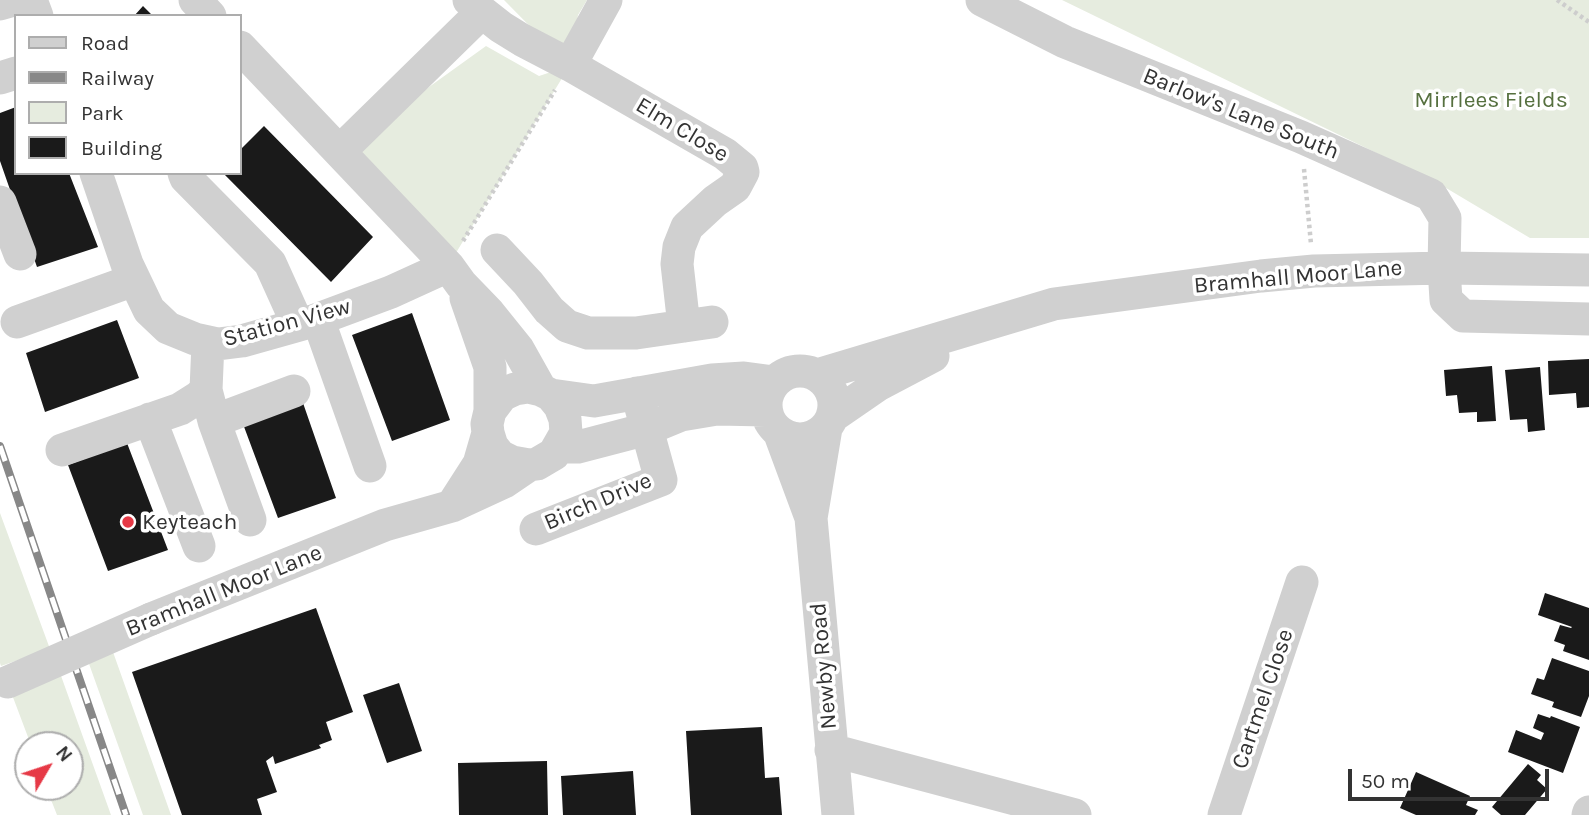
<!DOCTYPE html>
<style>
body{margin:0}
#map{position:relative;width:1589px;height:815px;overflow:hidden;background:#fff;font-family:Karla,sans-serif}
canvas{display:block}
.legend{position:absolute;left:14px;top:14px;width:228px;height:161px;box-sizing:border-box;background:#fff;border:2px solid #adadad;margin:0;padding:9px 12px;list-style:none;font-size:21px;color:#333}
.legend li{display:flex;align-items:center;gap:14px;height:35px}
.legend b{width:35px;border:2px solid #adadad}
.north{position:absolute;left:14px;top:731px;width:70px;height:70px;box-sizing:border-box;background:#fff;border:2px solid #adadad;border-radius:50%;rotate:51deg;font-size:19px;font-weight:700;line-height:28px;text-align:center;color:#333}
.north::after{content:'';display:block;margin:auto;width:24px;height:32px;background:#e63946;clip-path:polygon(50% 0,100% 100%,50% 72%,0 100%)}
.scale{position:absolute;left:1348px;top:769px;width:201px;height:32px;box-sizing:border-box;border:4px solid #333;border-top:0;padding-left:9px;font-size:21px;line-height:24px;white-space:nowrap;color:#333;-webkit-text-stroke:5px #fff;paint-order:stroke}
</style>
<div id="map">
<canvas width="1589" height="815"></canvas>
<ul class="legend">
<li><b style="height:9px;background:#d0d0d0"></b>Road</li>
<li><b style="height:9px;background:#888"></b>Railway</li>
<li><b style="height:19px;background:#e6ecdf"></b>Park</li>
<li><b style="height:19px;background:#1a1a1a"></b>Building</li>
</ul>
<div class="north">N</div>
<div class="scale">50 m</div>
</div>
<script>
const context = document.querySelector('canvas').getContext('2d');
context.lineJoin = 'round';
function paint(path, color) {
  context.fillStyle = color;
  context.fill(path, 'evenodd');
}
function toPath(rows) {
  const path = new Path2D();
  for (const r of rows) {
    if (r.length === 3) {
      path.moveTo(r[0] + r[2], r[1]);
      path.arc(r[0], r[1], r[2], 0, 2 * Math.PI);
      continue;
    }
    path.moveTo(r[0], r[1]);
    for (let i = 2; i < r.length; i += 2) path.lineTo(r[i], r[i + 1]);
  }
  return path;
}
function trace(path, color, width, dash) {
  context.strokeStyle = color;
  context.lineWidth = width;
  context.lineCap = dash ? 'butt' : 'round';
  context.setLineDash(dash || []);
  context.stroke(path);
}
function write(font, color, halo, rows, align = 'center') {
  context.font = font + ' Karla,sans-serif';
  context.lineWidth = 7;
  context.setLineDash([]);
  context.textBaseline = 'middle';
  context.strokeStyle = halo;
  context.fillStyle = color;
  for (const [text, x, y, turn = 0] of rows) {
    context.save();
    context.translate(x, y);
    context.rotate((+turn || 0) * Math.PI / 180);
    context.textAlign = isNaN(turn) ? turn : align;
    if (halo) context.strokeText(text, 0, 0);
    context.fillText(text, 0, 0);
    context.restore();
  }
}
const green = toPath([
 [504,0,587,0,578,15,570,65,448,266,340,151,486,46,539,76,569,66],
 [1062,0,1589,0,1589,238,1530,238,1436,182],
 [0,513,50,649,1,666,0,663],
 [113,652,171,815,143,815,88,661],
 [60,673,111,815,57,815,46,787,70,787,70,745,31,745,11,692]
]);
const building = toPath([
 [143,6,153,16,134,16],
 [16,107,16,173,69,173,98,247,37,267,0,161,0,113],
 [264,126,373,237,331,282,223,173,240,173,240,150],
 [412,313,450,420,392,441,352,335],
 [117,320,139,378,45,412,26,353],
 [1589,359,1589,407,1577,408,1576,393,1549,395,1548,361],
 [1492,366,1496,421,1477,422,1477,412,1459,413,1457,395,1446,396,1444,370],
 [1540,367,1545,430,1528,432,1527,419,1510,420,1505,370],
 [303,403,336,498,278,518,243,424],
 [127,443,168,550,108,571,68,465],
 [1545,593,1589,608,1589,660,1563,651,1565,645,1554,641,1560,625,1571,628,1572,627,1538,615],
 [316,608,353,712,326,722,332,740,319,745,321,748,275,764,273,756,266,761,277,792,257,799,262,815,182,815,132,672],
 [1552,658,1589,671,1589,696,1581,717,1552,707,1554,702,1531,694,1537,678,1544,680],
 [399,683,422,751,387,763,363,695],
 [1538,714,1550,718,1551,716,1580,727,1563,773,1508,752,1516,730,1541,740,1544,733,1533,728],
 [762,727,765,778,779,777,782,815,691,815,686,731],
 [547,761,548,815,459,815,458,763],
 [1528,764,1541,775,1537,780,1547,789,1525,815,1501,815,1492,807],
 [633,771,636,815,563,815,561,776],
 [1416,772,1470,796,1466,805,1478,810,1475,815,1416,815,1400,808]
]);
const path = toPath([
 [1557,0,1589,22],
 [1304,169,1311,244],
 [463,241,555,90]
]);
const minor = toPath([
 [31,0,37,16],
 [195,0,210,16],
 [982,0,1065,42,1301,137,1431,195,1445,218,1444,268,1446,300,1463,316,1589,319],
 [0,4,14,0],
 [482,12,501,27,522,40,570,65,606,0],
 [240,47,448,266,461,284,489,313,518,349,541,390],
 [570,65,725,154,742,168,743,172,735,187,715,201,687,227,679,247,677,264,684,326],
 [0,78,16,73],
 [340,151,482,12,469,0],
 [96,173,127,264,149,310,168,328,195,339,218,344,242,341,313,321,391,292,448,266],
 [184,173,186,178,270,263,298,325],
 [0,202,20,254],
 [497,250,528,283,549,310,567,326,588,333,636,333,712,322],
 [466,298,490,367,490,411],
 [318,319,370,466],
 [17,322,134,280],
 [800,405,34],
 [817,375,1054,304,1261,276,1314,271,1444,268,1589,270],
 [206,390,214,421,250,520],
 [551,395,594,401,712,380,744,378,774,382],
 [833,416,878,385,933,356],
 [150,419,199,546],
 [214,421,294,391],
 [826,428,811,518,838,815],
 [780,434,810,515],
 [559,447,578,447,647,429,681,415,717,409,766,410],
 [62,450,180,409,199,397,206,390,208,342],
 [452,506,479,464,488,433,487,424,490,411,502,395,515,389,528,387,541,390,551,395,560,406,565,419,566,433,554,454,537,464,529,465,512,462,500,456,492,446,488,433],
 [536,529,661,480,637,393],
 [151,619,385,525,452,506,504,482,529,465],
 [831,750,1075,815],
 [1224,815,1302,582],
 [1588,815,1589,812]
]);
const rail = toPath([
 [0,446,126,815]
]);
const minorBridge = toPath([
 [8,682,151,619]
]);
const markers = [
 [128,522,7,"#e63946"]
];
const parkNames = [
 ["Mirrlees Fields",1491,100]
];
const streetNames = [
 ["Barlow's Lane South",1241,114,22],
 ["Elm Close",682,130,31],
 ["Bramhall Moor Lane",1298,277,-5],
 ["Station View",287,323,-15],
 ["Birch Drive",598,502,-23],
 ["Bramhall Moor Lane",224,591,-22],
 ["Newby Road",824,666,-95],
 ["Cartmel Close",1263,699,-71]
];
const poiNames = [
 ["Keyteach",142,522]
];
paint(green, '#e6ecdf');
paint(building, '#1a1a1a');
trace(path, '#cdcdcd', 4.5, [3.5, 3.5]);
trace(minor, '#d0d0d0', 33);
trace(rail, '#888', 8);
trace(rail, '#fff', 5, [16]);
trace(minorBridge, '#d0d0d0', 33);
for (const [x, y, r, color] of markers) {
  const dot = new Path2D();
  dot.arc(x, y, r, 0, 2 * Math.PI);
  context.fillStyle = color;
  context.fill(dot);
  trace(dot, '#fff', 2.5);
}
write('23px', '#56703f', '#fff', parkNames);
write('23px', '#333', '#fff', streetNames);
write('23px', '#333', '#fff', poiNames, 'left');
</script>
